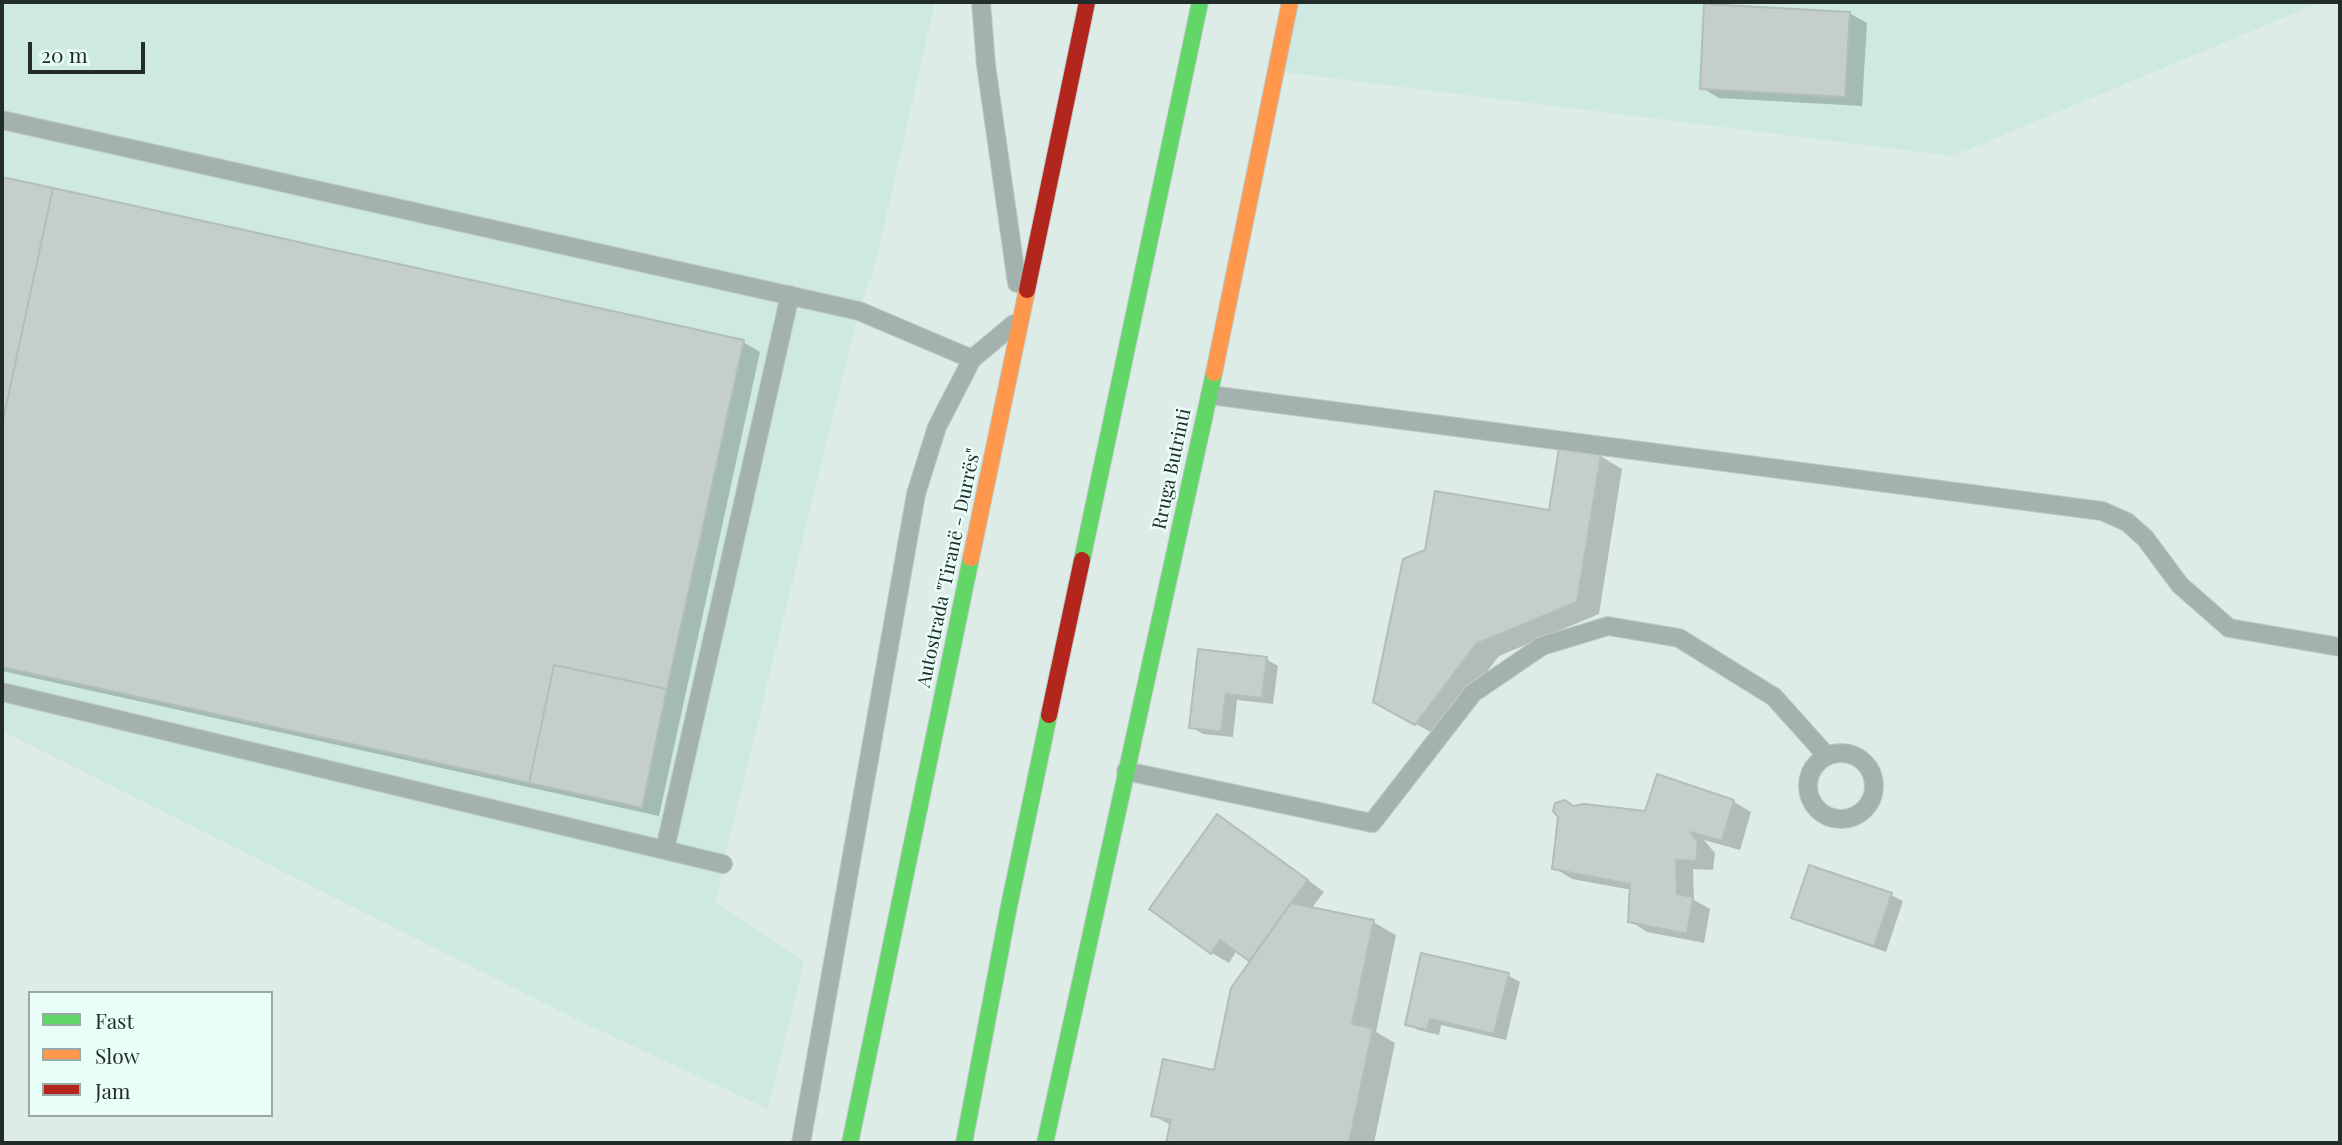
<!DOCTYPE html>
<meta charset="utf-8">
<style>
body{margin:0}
#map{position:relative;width:2342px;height:1145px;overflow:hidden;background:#deece8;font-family:"Playfair Display",serif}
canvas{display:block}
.frame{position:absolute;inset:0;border:4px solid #222c2a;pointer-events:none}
.legend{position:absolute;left:28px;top:991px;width:245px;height:126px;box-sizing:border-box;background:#e9fef9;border:2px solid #99aaa6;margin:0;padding:9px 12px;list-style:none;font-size:21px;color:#222c2a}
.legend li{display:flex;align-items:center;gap:14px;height:35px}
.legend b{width:35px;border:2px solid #99aaa6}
.scale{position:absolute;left:28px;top:42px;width:117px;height:32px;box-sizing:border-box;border:4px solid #222c2a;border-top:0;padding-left:9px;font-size:21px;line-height:24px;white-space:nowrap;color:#222c2a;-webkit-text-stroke:5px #e9fef9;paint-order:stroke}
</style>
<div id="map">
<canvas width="2342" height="1145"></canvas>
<div class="frame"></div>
<ul class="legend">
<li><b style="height:9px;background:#63d668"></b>Fast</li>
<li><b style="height:9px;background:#ff974d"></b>Slow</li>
<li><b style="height:9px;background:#b3261e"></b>Jam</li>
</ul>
<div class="scale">20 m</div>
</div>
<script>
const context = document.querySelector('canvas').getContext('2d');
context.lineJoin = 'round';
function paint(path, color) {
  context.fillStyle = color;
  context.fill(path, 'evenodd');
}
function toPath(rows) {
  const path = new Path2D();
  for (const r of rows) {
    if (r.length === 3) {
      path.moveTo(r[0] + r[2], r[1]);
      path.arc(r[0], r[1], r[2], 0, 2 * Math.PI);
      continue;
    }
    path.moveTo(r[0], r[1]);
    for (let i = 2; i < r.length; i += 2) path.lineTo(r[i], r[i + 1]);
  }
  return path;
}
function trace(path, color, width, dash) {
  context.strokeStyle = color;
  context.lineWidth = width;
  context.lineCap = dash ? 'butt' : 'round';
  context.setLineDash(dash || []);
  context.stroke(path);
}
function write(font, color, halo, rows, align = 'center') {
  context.font = font + ' "Playfair Display",serif';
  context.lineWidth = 5;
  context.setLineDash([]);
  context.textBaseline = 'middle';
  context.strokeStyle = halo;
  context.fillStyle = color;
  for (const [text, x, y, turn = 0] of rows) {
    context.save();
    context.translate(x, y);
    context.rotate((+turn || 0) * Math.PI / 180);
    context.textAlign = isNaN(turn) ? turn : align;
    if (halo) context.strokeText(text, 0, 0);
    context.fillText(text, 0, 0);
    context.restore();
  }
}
const built = toPath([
 [2,2,935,2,875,266,859,311,723,864,716,903,804,962,768,1109,590,1026,2,731],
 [1290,2,2321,2,1953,156,1276,71]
]);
const shadow = toPath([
 [1849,13,1867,23,1862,106,1719,98,1702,88],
 [2,178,743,342,760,352,659,816,2,671],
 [1600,456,1622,469,1599,614,1499,656,1438,736,1397,714,1551,512],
 [1200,651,1266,659,1278,666,1273,704,1237,700,1233,737,1203,734,1191,727],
 [1658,776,1734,802,1751,812,1740,850,1704,840,1715,853,1713,870,1693,869,1694,900,1710,909,1704,943,1647,932,1630,921,1632,890,1572,879,1554,868,1574,807,1646,813],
 [1217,816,1235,826,1324,892,1311,909,1373,922,1396,935,1376,1032,1395,1043,1374,1143,1168,1143,1172,1126,1153,1115,1215,1072,1253,961,1237,950,1229,963,1212,953],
 [1891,895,1903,901,1886,952,1805,924,1793,918],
 [1508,975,1520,982,1506,1040,1441,1025,1439,1035,1418,1030,1407,1024]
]);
const building = toPath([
 [1704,4,1850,12,1845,97,1700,89,1704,4],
 [2,177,53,188,2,425,2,177],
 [53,188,744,340,667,689,554,665,529,783,2,667,2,425,53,188],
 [1559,448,1601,455,1577,602,1476,644,1415,725,1373,702,1403,559,1425,550,1435,491,1549,510,1559,448],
 [1198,649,1267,657,1262,698,1226,694,1221,732,1189,728,1198,649],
 [554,665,667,689,642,808,529,783,554,665],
 [1657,774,1734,800,1722,841,1690,832,1698,842,1696,861,1676,860,1677,894,1693,897,1687,934,1628,922,1630,884,1552,869,1558,817,1553,811,1555,803,1565,800,1573,806,1584,804,1645,811,1657,774],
 [1217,814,1308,880,1249,961,1220,940,1211,954,1149,909,1217,814],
 [1809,865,1892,893,1874,946,1791,918,1809,865],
 [1291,903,1374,920,1352,1024,1373,1028,1349,1143,1166,1143,1171,1120,1151,1116,1163,1059,1214,1070,1231,988,1291,903],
 [1421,953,1509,973,1494,1034,1430,1019,1427,1030,1405,1025,1421,953]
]);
const lane = toPath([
 [981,2,986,65,1017,283],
 [2,120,859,311,972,359],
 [1210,395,2102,511,2127,522,2145,538,2180,585,2229,628,2340,647],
 [2,692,723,864],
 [1841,786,33],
 [1126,771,1372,823,1473,693,1542,646,1608,626,1679,638,1774,697,1827,756],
 [665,849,790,295],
 [801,1143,916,494,937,427,972,359,1014,324]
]);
const fast = toPath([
 [1082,560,1200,2],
 [850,1143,971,558],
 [964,1143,1009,906,1049,715],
 [1045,1143,1214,373]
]);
const slow = toPath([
 [1214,373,1290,2],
 [971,558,1027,290]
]);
const jam = toPath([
 [1027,290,1087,2],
 [1049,715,1082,560]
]);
const streetNames = [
 ["Rruga Butrinti",1172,469,-78],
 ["Autostrada \"Tiranë - Durrës\"",949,568,-78]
];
paint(built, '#cee9e2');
paint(shadow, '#0003');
paint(building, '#c4cfcc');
trace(building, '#b3bdba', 2);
trace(lane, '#bdc9c5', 20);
trace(fast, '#bdc9c5', 18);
trace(slow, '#bdc9c5', 18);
trace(jam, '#bdc9c5', 18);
trace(lane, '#a4b2af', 18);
trace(fast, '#63d668', 16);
trace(slow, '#ff974d', 16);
trace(jam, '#b3261e', 16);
write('19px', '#222c2a', '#e9fef9', streetNames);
</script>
